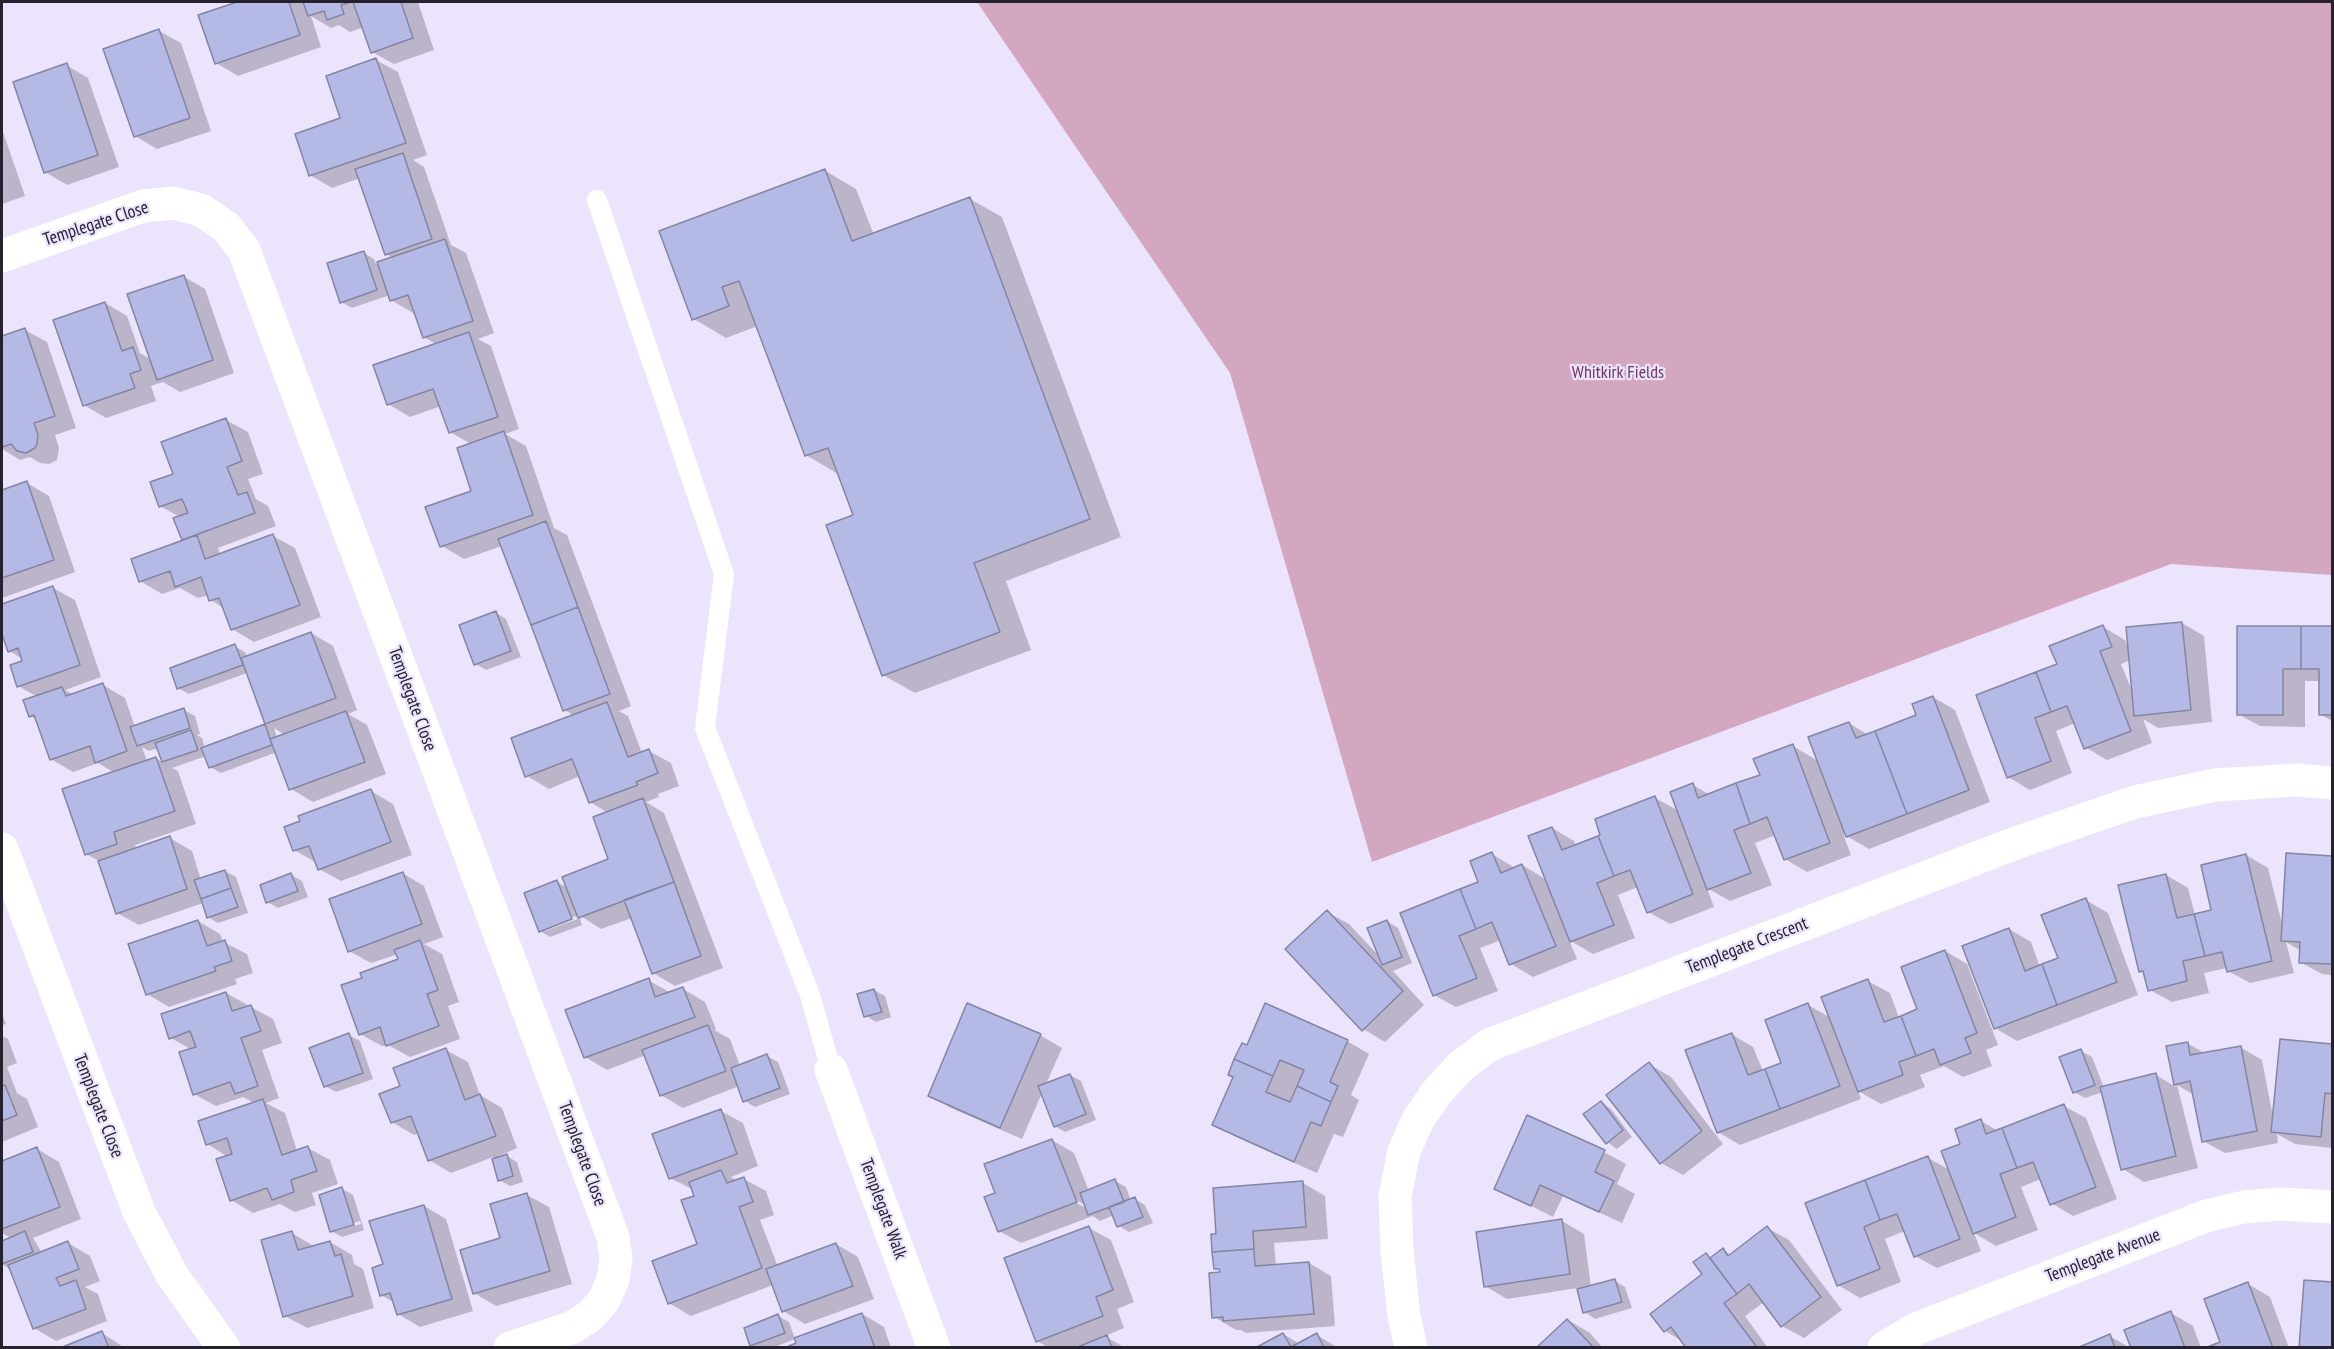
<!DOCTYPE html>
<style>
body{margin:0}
#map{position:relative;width:2334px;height:1349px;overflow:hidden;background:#ece3fc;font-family:"PT Sans Narrow",sans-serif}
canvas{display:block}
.frame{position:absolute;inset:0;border:3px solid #26222d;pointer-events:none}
</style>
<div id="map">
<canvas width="2334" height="1349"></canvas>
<div class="frame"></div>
</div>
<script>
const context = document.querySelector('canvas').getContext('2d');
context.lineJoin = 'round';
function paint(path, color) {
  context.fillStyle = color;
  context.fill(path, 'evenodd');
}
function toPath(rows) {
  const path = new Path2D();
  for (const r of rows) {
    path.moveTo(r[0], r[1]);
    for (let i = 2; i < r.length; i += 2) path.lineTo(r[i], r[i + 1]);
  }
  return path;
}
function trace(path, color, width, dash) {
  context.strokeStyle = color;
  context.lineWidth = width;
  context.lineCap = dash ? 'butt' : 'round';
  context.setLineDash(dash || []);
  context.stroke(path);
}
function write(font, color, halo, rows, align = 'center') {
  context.font = font + ' "PT Sans Narrow",sans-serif';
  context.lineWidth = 4.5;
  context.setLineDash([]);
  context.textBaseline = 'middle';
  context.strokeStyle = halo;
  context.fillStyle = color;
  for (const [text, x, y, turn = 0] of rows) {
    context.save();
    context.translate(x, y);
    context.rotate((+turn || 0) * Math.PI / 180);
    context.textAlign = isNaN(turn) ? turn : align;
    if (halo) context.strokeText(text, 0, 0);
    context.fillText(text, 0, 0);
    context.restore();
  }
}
const green = toPath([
 [977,2,2332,2,2332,575,2171,564,1372,862,1230,373]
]);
const shadow = toPath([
 [242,2,418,2,434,50,394,64,372,52,364,27,350,32,339,25,331,28,311,16,321,47,238,76,216,63,200,16],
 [159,31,181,43,211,131,157,149,135,136],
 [376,60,398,72,427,155,413,160,424,167,451,245,466,253,494,333,478,339,491,346,519,429,505,434,526,446,554,528,567,535,631,706,619,711,628,716,642,753,649,751,671,763,679,786,658,794,659,797,646,802,664,813,723,968,675,986,653,973,632,918,601,929,579,915,545,928,545,931,580,918,582,925,550,937,540,931,557,882,568,888,610,860,608,813,590,802,580,776,549,789,527,776,574,716,565,710,502,546,464,559,442,546,473,492,471,444,450,432,441,406,410,417,388,404,437,345,424,337,415,312,413,313,391,300,390,295,352,308,341,302,364,253,374,259,376,264,393,258,386,254,360,178,332,188,310,175],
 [66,65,88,78,119,167,67,185,45,172],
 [2,129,25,196,2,204],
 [824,170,856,189,874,235,970,199,1002,217,1121,537,1006,581,1031,650,915,693,883,675,855,516,838,474,806,455,758,326,726,338,694,319],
 [183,276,205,289,234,373,180,392,163,382,151,386,156,401,106,418,84,405,105,303,127,316,140,353,152,360],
 [25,330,47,342,76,428,55,435,59,448,57,460,49,464,40,463,30,457,20,460,2,449,2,338],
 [226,420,248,432,263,474,248,479,256,499,268,506,276,526,218,548,220,555,273,536,295,548,321,617,254,642,232,629,225,609,211,600,209,595,198,598,180,588,162,594,140,581,184,541,175,519,180,517,160,506,175,475],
 [27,483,49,496,75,572,2,598,2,492],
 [53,588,75,600,101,677,65,690,74,695,103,685,125,698,135,727,184,710,195,716,200,734,197,735,202,738,205,748,267,725,247,673,189,694,178,688,234,646,245,652,247,657,311,633,333,646,357,710,348,714,367,725,386,774,313,802,291,789,277,752,221,773,210,767,206,756,172,768,178,771,196,824,135,845,136,850,170,838,192,851,201,880,225,871,236,877,248,913,218,923,208,917,203,903,139,925,117,913,99,861,86,854,115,773,98,763,73,772,51,759,37,720,30,716,38,697,18,686,24,662,23,659,9,651,2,629,2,606],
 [274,728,285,735,277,738],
 [142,747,149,751,158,748,164,763,156,758,147,761],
 [496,613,506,619,521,657,486,670,476,664],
 [2182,623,2204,636,2212,722,2158,728,2143,719,2152,743,2107,760,2085,747,2075,723,2056,731,2072,773,2030,790,2008,777,2059,665,2103,627,2125,640,2129,650],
 [2131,660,2133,693,2121,664],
 [2239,627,2332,627,2332,721,2320,714,2320,681,2305,681,2305,727,2260,726,2238,714],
 [1933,697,1955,710,1990,802,1869,849,1843,834,1851,855,1807,872,1785,859,1776,835,1755,843,1772,885,1730,901,1707,888,1714,907,1670,924,1648,912,1638,887,1618,895,1635,938,1593,954,1569,940,1577,959,1533,977,1511,964,1501,940,1480,948,1498,991,1456,1007,1434,995,1492,854,1515,868,1522,865,1547,880,1552,828,1574,841,1576,846,1602,836,1655,798,1679,811,1693,785,1710,795,1762,775,1793,746,1818,761,1849,723,1868,735,1918,716],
 [371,791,393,804,412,855,341,881,319,869,317,863,294,850],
 [2246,855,2268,868,2283,928,2288,855,2332,857,2332,975,2322,974,2300,962,2301,951,2286,942,2294,973,2250,983,2228,971,2227,968,2204,973,2209,993,2172,1002,2150,990,2146,974,2140,971,2166,875,2188,888,2195,915,2213,911],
 [402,873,424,886,443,937,424,944,442,954,459,1002,448,1006,460,1039,410,1057,388,1045,382,1046,360,1034,364,979,400,960,398,954,371,963,349,951],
 [291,875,302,881,308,897,278,908,267,902],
 [2086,900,2108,913,2138,995,2017,1041,1995,1028,2009,929,2031,942,2040,967,2060,959],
 [1327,912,1349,924,1380,957,1387,921,1398,928,1412,963,1393,971,1424,1005,1385,1042,1363,1029],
 [198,921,220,934,223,942,247,954,253,973,235,979,237,984,169,1007,147,994],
 [1945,951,1967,964,1998,1045,1986,1050,1992,1066,1963,1077,1944,1066,1920,1075,1925,1087,1881,1104,1858,1091,1861,1099,1740,1145,1718,1132,1731,1034,1753,1047,1763,1071,1783,1063,1808,1005,1831,1018,1868,981,1890,993,1899,1018,1919,1010],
 [648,980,671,993,683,989,705,1002,716,1029,714,1030,730,1039,740,1066,767,1056,778,1062,790,1094,755,1107,745,1101,739,1086,683,1108,661,1095,646,1055,607,1070,585,1057],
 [874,990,885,996,891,1017,876,1022,866,1016],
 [226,993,273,1019,282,1043,262,1050,279,1098,266,1103,285,1113,297,1151,308,1148,330,1160,338,1184,312,1193,316,1205,295,1212,280,1204,253,1213,231,1200,228,1157,207,1144,254,1103,243,1097,216,1106,194,1094,192,1050,171,1038],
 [2,1014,6,1024,2,1025],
 [349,1035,360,1041,373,1079,336,1092,325,1086],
 [1040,1035,1062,1048,1046,1084,1070,1075,1081,1081,1096,1120,1065,1132,1055,1126,1042,1093,1022,1139,951,1108,929,1095],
 [2,1036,8,1039,17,1063,7,1067,17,1093,27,1099,38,1127,2,1142],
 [1347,1041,1369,1054,1351,1095,1359,1100,1343,1137,1334,1134,1317,1173,1236,1137,1214,1124,1248,1047],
 [2281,1041,2332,1046,2332,1148,2295,1144,2277,1134,2278,1143,2225,1153,2203,1141,2194,1095,2177,1085,2198,1168,2144,1182,2123,1169,2103,1092,2085,1098,2074,1092,2081,1051,2092,1057,2104,1088,2156,1075,2176,1087,2168,1047,2187,1043,2206,1054,2240,1047,2262,1060,2273,1117],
 [446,1050,468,1062,480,1095,502,1108,517,1148,498,1156,499,1158,507,1156,517,1162,523,1182,510,1186,499,1180,493,1157,451,1173,429,1160,419,1133,414,1135,392,1122,401,1087],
 [1649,1064,1671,1077,1723,1144,1683,1175,1661,1163],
 [1601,1102,1611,1109,1632,1137,1617,1149,1607,1142],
 [2064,1106,2086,1118,2117,1199,2073,1216,2051,1203,2041,1179,2021,1187,2038,1230,1996,1246,1974,1233,1981,1251,1937,1268,1915,1256,1905,1231,1885,1239,1901,1282,1860,1298,1838,1285,1807,1204,1928,1158,1950,1170,1962,1145,1981,1121,1998,1131],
 [721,1111,743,1123,758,1166,731,1177,738,1181,744,1179,766,1191,774,1215,760,1220,778,1267,836,1244,858,1257,874,1299,805,1324,783,1311,773,1285,691,1316,669,1303,699,1245,696,1197,694,1190,670,1178],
 [1528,1117,1604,1152,1626,1164,1617,1184,1635,1194,1622,1223,1563,1196,1553,1217,1496,1188],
 [1052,1140,1074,1153,1089,1191,1115,1181,1126,1187,1131,1201,1135,1199,1145,1205,1153,1223,1129,1232,1119,1226,1114,1215,1100,1221,1093,1216,1021,1243,999,1231,997,1194],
 [1071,1197,1087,1206,1087,1209,1070,1199],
 [37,1149,59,1162,81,1219,33,1238,42,1253,68,1243,90,1256,100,1281,85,1287,98,1294,107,1321,56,1341,34,1328,11,1270,2,1264,2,1242,11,1238,2,1233,2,1163],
 [1303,1183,1325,1196,1328,1239,1274,1243,1276,1266,1309,1263,1331,1276,1335,1326,1246,1333,1241,1330,1236,1330,1214,1317,1223,1273,1215,1268,1218,1236],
 [342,1189,353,1195,364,1230,342,1237,331,1231],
 [360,1221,361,1224,337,1231,337,1228],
 [527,1195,549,1207,572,1284,496,1306,474,1293],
 [424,1206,446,1219,473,1311,420,1327,398,1314,395,1303,381,1295,384,1265],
 [1562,1221,1584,1234,1591,1287,1615,1281,1625,1287,1632,1308,1595,1319,1585,1312,1578,1288,1507,1299,1485,1286],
 [1089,1228,1111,1240,1134,1302,1117,1309,1124,1328,1105,1336,1125,1348,1049,1348,1037,1341],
 [1767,1228,1789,1240,1842,1310,1804,1338,1782,1326,1764,1302,1745,1316,1768,1348,1688,1348,1684,1342,1665,1331,1704,1275,1706,1255,1712,1258,1723,1250,1731,1255],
 [292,1233,315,1247,330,1242,352,1255,354,1264,363,1269,374,1308,307,1328,285,1316],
 [2306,1281,2332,1283,2332,1348,2300,1348],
 [2248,1284,2270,1297,2289,1348,2210,1348,2222,1343],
 [2171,1313,2193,1326,2201,1348,2132,1348],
 [862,1314,884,1327,891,1348,788,1348],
 [778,1316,789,1322,795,1339,772,1348,756,1348,752,1345],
 [1568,1320,1590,1333,1603,1348,1538,1348],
 [102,1333,125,1348,64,1348],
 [1283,1334,1300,1344,1317,1335,1338,1348,1258,1348],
 [2110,1336,2130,1348,2081,1348]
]);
const building = toPath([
 [237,2,289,2,300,35,215,64,198,15,237,2],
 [303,2,351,2,341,5,344,14,327,20,324,11,308,16,303,2],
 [353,2,401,2,413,38,371,53,353,2],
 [159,29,190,118,134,137,103,49,159,29],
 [376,58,406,143,309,176,295,134,340,118,326,76,376,58],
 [67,63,98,155,44,173,13,82,67,63],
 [403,153,432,239,385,255,355,169,403,153],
 [825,169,852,241,970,197,1090,519,974,563,1000,632,882,676,826,525,853,515,828,448,805,456,739,281,722,287,729,306,692,320,659,231,825,169],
 [445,239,473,321,423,338,408,295,390,301,377,262,445,239],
 [364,251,377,290,340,303,327,263,364,251],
 [184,275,213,360,157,380,127,294,184,275],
 [105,302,122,351,133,347,141,370,130,374,135,388,83,406,53,320,105,302],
 [25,328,55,416,34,423,38,435,37,444,35,448,26,453,17,451,11,444,2,447,2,336,25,328],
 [469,332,498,417,449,433,433,389,387,405,373,365,469,332],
 [226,418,242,461,227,467,238,495,247,492,255,513,182,540,173,518,188,513,182,499,159,507,150,482,173,474,161,442,226,418],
 [504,431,533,515,440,547,425,507,471,491,457,448,504,431],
 [27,481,54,560,2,578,2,490,27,481],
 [546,521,578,607,531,625,498,539,546,521],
 [273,534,300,605,231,630,219,598,209,601,201,577,175,587,170,571,139,582,131,559,197,535,205,559,273,534],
 [53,586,80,665,17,687,10,665,22,661,18,648,8,652,2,634,2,604,53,586],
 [578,607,610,694,563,711,531,625,578,607],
 [496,611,511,651,474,665,459,625,496,611],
 [2182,622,2191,710,2134,716,2126,627,2182,622],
 [2103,625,2112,647,2100,651,2131,731,2084,749,2067,706,2051,712,2036,672,2057,664,2049,646,2103,625],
 [2237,626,2301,626,2301,669,2283,669,2283,715,2237,715,2237,626],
 [2301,626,2332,626,2332,715,2319,715,2319,669,2301,669,2301,626],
 [311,632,336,698,265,724,241,658,311,632],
 [235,644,243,665,177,689,170,668,235,644],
 [2036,672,2051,712,2035,718,2051,761,2007,778,1976,695,2036,672],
 [103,683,127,751,95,763,90,746,50,760,34,715,29,717,23,700,62,687,66,696,103,683],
 [1933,696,1969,790,1907,814,1875,731,1916,715,1912,704,1933,696],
 [607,702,628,757,649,749,658,773,636,782,638,785,589,803,572,759,525,777,511,738,607,702],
 [184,708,190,728,137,746,130,727,184,708],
 [346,711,365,762,289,790,270,739,346,711],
 [1849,722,1856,738,1875,731,1907,814,1846,837,1808,737,1849,722],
 [265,724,272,745,209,768,201,748,265,724],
 [191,730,198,750,162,762,155,743,191,730],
 [1793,744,1830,843,1784,860,1767,817,1750,824,1736,783,1760,775,1753,759,1793,744],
 [156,757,175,811,114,832,117,844,85,855,62,789,156,757],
 [1693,783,1698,798,1736,783,1750,824,1734,830,1751,873,1707,890,1670,792,1693,783],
 [371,789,391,842,318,870,309,846,293,851,284,827,300,821,298,816,371,789],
 [1655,796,1693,894,1647,913,1630,870,1614,876,1598,836,1600,835,1595,819,1655,796],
 [643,798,674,882,578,918,562,877,608,859,593,817,643,798],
 [1552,827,1562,850,1598,836,1614,876,1597,883,1614,925,1570,942,1528,836,1552,827],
 [170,836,187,889,116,914,98,861,170,836],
 [1492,852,1501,873,1522,864,1556,946,1509,965,1492,922,1476,929,1460,889,1478,882,1470,861,1492,852],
 [2286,853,2332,856,2332,964,2299,963,2300,942,2281,941,2286,853],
 [2246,854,2272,961,2227,972,2222,952,2205,956,2194,914,2211,910,2201,865,2246,854],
 [225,870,231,888,201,899,194,880,225,870],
 [403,872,422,924,348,952,329,899,403,872],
 [291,873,298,891,266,903,260,885,291,873],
 [2166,874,2177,918,2194,914,2205,956,2183,961,2187,981,2148,991,2143,971,2139,972,2118,885,2166,874],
 [557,880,572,919,539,932,524,893,557,880],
 [674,882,701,956,652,974,624,900,674,882],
 [231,888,238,907,207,918,201,899,231,888],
 [1460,889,1476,929,1459,936,1477,978,1433,996,1400,913,1460,889],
 [2086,898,2117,982,2057,1005,2042,964,2058,958,2041,915,2086,898],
 [1327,910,1403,991,1362,1031,1285,949,1327,910],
 [198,920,207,946,225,940,232,961,214,967,216,971,146,995,128,944,198,920],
 [1387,920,1402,957,1382,965,1367,928,1387,920],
 [2009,928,2025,971,2042,964,2057,1005,1994,1029,1962,946,2009,928],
 [420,940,438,990,427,994,439,1026,386,1046,380,1027,359,1035,341,985,362,978,360,973,398,959,394,950,420,940],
 [1945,950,1977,1033,1965,1038,1971,1053,1940,1065,1934,1049,1916,1056,1901,1016,1917,1009,1901,967,1945,950],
 [649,978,655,997,683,987,695,1017,584,1058,565,1010,649,978],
 [1868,979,1884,1022,1901,1016,1916,1056,1899,1062,1903,1075,1858,1092,1821,997,1868,979],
 [874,989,882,1012,864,1017,857,994,874,989],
 [226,992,232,1011,251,1005,261,1031,241,1038,258,1086,235,1094,230,1082,193,1095,179,1052,196,1047,190,1031,169,1039,161,1014,226,992],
 [967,1003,1041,1034,1000,1128,928,1096,967,1003],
 [1265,1003,1348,1040,1330,1082,1338,1086,1331,1102,1297,1086,1304,1070,1280,1060,1273,1076,1234,1059,1242,1043,1247,1045,1265,1003],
 [1808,1003,1840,1086,1780,1109,1765,1069,1781,1063,1765,1020,1808,1003],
 [708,1025,726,1071,660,1096,642,1050,708,1025],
 [349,1033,363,1073,324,1087,309,1048,349,1033],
 [1732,1033,1748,1075,1765,1069,1780,1109,1717,1133,1685,1050,1732,1033],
 [2280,1039,2332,1044,2332,1094,2325,1093,2321,1137,2271,1132,2280,1039],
 [2188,1042,2190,1055,2241,1046,2257,1131,2202,1142,2190,1081,2174,1085,2166,1046,2188,1042],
 [446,1048,465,1100,480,1094,496,1136,428,1161,411,1116,391,1123,379,1094,400,1086,393,1068,446,1048],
 [2081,1049,2095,1085,2073,1093,2059,1057,2081,1049],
 [767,1054,780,1088,743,1102,731,1068,767,1054],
 [1234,1059,1273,1076,1266,1092,1290,1102,1297,1086,1331,1102,1321,1126,1311,1122,1294,1162,1212,1125,1233,1077,1228,1075,1234,1059],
 [1649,1062,1702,1131,1660,1164,1606,1095,1649,1062],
 [2156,1073,2176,1156,2121,1170,2100,1087,2156,1073],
 [1070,1074,1086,1114,1054,1127,1038,1086,1070,1074],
 [5,1085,17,1115,2,1121,2,1086,5,1085],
 [263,1099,282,1155,308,1146,317,1171,291,1180,294,1192,272,1200,267,1188,230,1201,216,1159,232,1154,227,1138,206,1145,198,1121,263,1099],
 [1601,1101,1623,1130,1606,1144,1583,1114,1601,1101],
 [2064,1104,2096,1187,2050,1205,2033,1162,2017,1168,2002,1128,2064,1104],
 [721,1109,737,1154,669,1179,652,1134,721,1109],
 [1527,1115,1605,1150,1595,1172,1614,1181,1599,1212,1540,1185,1531,1206,1494,1189,1527,1115],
 [1981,1119,1986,1134,2002,1128,2017,1168,2000,1174,2016,1217,1973,1234,1941,1151,1960,1144,1955,1129,1981,1119],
 [1052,1139,1077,1202,998,1232,984,1197,995,1193,984,1164,1052,1139],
 [37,1147,60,1207,2,1229,2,1161,37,1147],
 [507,1154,513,1176,498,1181,492,1159,507,1154],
 [1928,1156,1960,1239,1914,1257,1897,1214,1880,1220,1865,1180,1928,1156],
 [721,1170,727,1183,744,1177,753,1202,739,1207,762,1268,668,1304,652,1261,697,1244,681,1200,694,1196,689,1182,721,1170],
 [1115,1179,1124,1202,1088,1215,1080,1193,1115,1179],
 [1865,1180,1880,1220,1864,1227,1880,1269,1837,1286,1805,1203,1865,1180],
 [1303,1181,1306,1227,1253,1231,1254,1249,1212,1252,1211,1234,1216,1234,1213,1188,1303,1181],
 [342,1187,354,1225,330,1232,319,1195,342,1187],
 [527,1193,550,1271,473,1294,460,1250,500,1238,490,1204,527,1193],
 [1135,1197,1143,1217,1117,1227,1109,1207,1135,1197],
 [424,1205,452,1299,397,1315,390,1293,380,1296,372,1268,383,1264,369,1221,424,1205],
 [1562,1219,1570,1274,1484,1287,1476,1232,1562,1219],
 [1089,1226,1113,1290,1096,1297,1103,1316,1036,1342,1004,1258,1089,1226],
 [1767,1226,1821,1297,1781,1327,1749,1284,1737,1294,1710,1258,1723,1248,1728,1256,1767,1226],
 [25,1231,33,1252,2,1264,2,1241,25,1231],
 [292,1231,298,1250,330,1241,335,1256,341,1254,353,1296,283,1317,261,1240,292,1231],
 [68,1241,79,1269,56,1278,60,1286,76,1280,86,1309,33,1329,8,1265,68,1241],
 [836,1243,853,1286,782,1312,766,1269,836,1243],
 [1254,1249,1255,1266,1309,1262,1314,1314,1223,1321,1223,1317,1212,1318,1209,1273,1220,1272,1219,1269,1214,1269,1212,1252,1254,1249],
 [1706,1253,1737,1294,1724,1303,1756,1346,1754,1348,1686,1348,1671,1327,1664,1332,1650,1314,1702,1274,1693,1262,1706,1253],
 [1615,1279,1622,1302,1583,1313,1577,1289,1615,1279],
 [2304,1280,2332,1282,2332,1348,2299,1348,2304,1280],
 [2248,1282,2273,1348,2205,1348,2220,1342,2204,1299,2248,1282],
 [2171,1311,2185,1348,2131,1348,2124,1330,2171,1311],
 [862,1313,875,1348,784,1348,796,1343,794,1338,862,1313],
 [778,1314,785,1333,750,1346,744,1328,778,1314],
 [1567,1319,1594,1348,1536,1348,1567,1319],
 [102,1331,109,1348,60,1348,102,1331],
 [1283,1333,1291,1347,1317,1333,1324,1348,1255,1348,1283,1333],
 [2110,1334,2115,1348,2077,1348,2110,1334],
 [1107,1335,1112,1348,1075,1348,1107,1335]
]);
const service = toPath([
 [597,200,724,574,705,728,810,995,831,1070]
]);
const minor = toPath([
 [2,256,143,206,173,203,201,210,226,227,244,250,613,1237,616,1259,613,1280,604,1300,590,1316,571,1328,510,1348],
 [2,849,139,1212,172,1275,224,1348],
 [831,1070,934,1348],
 [1411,1348,1404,1316,1397,1251,1395,1196,1404,1151,1418,1120,1437,1092,1461,1066,1489,1045,2016,843,2135,802,2215,785,2297,780,2332,783],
 [1884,1348,1916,1329,2206,1216,2244,1207,2280,1204,2332,1207]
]);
const streetNames = [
 ["Templegate Close",96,224,-18],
 ["Templegate Close",412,699,70],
 ["Templegate Crescent",1747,946,-21],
 ["Templegate Close",98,1106,69],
 ["Templegate Close",582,1154,70],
 ["Templegate Walk",883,1209,70],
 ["Templegate Avenue",2103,1256,-21]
];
const parkNames = [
 ["Whitkirk Fields",1618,373]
];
paint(green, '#d3a7c0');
paint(shadow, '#0003');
paint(building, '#b5b9e6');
trace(building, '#8386a3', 1.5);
trace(service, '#fff', 20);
trace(minor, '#fff', 33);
write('18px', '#26222d', '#ece3fc', streetNames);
write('18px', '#743a5e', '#ece3fc', parkNames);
</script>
